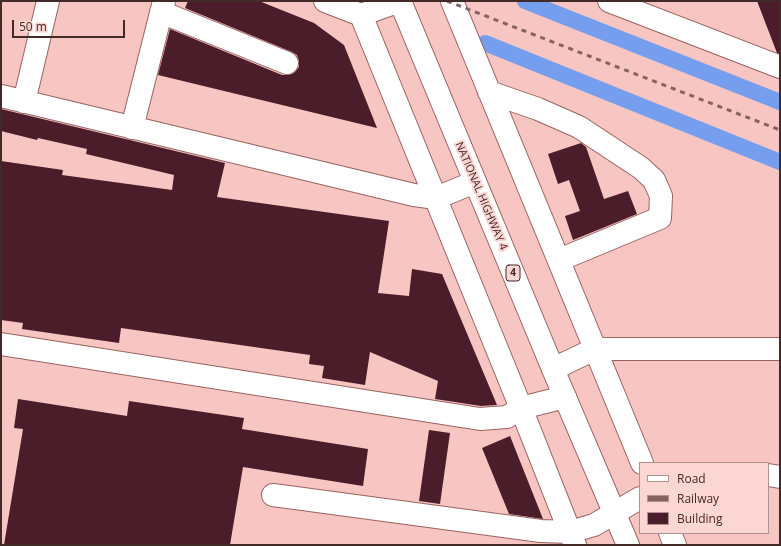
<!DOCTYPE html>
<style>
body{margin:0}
#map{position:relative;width:781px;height:546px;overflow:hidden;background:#f7c5c2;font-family:"Open Sans",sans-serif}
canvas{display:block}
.frame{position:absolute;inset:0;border:2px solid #412a28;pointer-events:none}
.legend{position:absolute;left:639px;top:462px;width:130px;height:72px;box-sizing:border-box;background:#fcd6d3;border:1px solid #b1918f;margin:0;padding:5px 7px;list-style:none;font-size:12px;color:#412a28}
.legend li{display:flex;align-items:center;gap:8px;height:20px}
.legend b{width:20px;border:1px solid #b1918f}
.scale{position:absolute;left:12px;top:20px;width:113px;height:18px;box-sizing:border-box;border:2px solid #412a28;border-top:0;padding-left:5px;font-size:12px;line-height:14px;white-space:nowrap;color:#412a28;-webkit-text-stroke:3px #fcd6d3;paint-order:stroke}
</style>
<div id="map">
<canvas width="781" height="546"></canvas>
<div class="frame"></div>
<ul class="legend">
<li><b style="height:5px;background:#fff"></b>Road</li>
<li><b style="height:5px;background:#846360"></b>Railway</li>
<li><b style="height:11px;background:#4b1c2a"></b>Building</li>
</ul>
<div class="scale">50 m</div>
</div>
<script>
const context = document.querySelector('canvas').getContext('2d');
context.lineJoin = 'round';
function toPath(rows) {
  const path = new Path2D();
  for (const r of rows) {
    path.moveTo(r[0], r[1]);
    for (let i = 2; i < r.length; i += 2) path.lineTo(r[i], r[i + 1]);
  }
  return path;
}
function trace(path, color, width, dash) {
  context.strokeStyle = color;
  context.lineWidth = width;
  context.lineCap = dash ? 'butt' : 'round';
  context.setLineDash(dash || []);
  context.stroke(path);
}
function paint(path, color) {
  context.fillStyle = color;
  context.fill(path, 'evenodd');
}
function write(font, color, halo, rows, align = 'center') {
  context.font = font + ' "Open Sans",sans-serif';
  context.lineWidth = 4;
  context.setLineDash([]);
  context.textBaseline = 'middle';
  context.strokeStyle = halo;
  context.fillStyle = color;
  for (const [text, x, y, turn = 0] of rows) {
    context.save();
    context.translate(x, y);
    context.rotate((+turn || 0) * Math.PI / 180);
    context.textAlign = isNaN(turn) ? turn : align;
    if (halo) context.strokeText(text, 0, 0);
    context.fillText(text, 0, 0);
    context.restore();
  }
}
const canal = toPath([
 [525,1,780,102],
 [485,43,780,162]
]);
const building = toPath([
 [188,1,259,1,314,23,344,45,377,128,158,75,170,29,282,75,288,75,294,73,299,67,299,61,297,55,292,52,185,8],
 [757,1,780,1,780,54,777,53],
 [1,109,225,163,217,197,389,221,378,293,409,296,412,269,442,274,497,405,481,406,435,399,438,381,370,352,365,385,322,378,324,366,309,364,310,355,121,328,119,343,22,329,23,323,1,320,1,161,63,170,62,175,172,190,174,175,86,154,87,149,38,138,37,140,1,131],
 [581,143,586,147,604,199,628,191,637,214,573,240,565,216,580,211,569,180,558,184,548,154],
 [18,399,127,416,129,401,244,418,242,429,368,449,363,486,243,467,230,545,4,545,23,429,14,428],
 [429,430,450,433,440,504,419,501],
 [510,436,543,519,509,514,482,448]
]);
const minor = toPath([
 [325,1,361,15,400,1],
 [452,1,642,463],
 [609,1,780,67],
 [161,12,287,63],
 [361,15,521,408,575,545],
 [489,92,538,109,579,127,641,168,654,180,661,196,660,218,559,260],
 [1,96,414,195,436,198,475,182],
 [24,102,48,1],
 [132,128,164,1],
 [1,344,480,419,507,417,521,408,565,397],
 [553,369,595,349,780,349],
 [768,475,780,477],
 [273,495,541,531,570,532,594,525,640,498],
 [670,533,675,545]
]);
const highway = toPath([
 [400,1,553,369,628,545]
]);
const rail = toPath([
 [447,1,780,130]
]);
const shields = [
 [513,273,14]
];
const shieldNames = [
 ["4",513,273]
];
const streetNames = [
 ["NATIONAL HIGHWAY 4",481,196,67]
];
trace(canal, '#759eef', 16);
paint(building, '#4b1c2a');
trace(minor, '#9a6360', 24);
trace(highway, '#9a6360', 24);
trace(minor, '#fff', 22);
trace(highway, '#fff', 22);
trace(rail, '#846360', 3, [5, 5]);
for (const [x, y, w] of shields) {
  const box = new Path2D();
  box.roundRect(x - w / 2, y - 8, w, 16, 3);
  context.fillStyle = '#fcd6d3';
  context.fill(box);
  trace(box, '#412a28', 1);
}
write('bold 10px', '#412a28', null, shieldNames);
write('11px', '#412a28', '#fcd6d3', streetNames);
</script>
